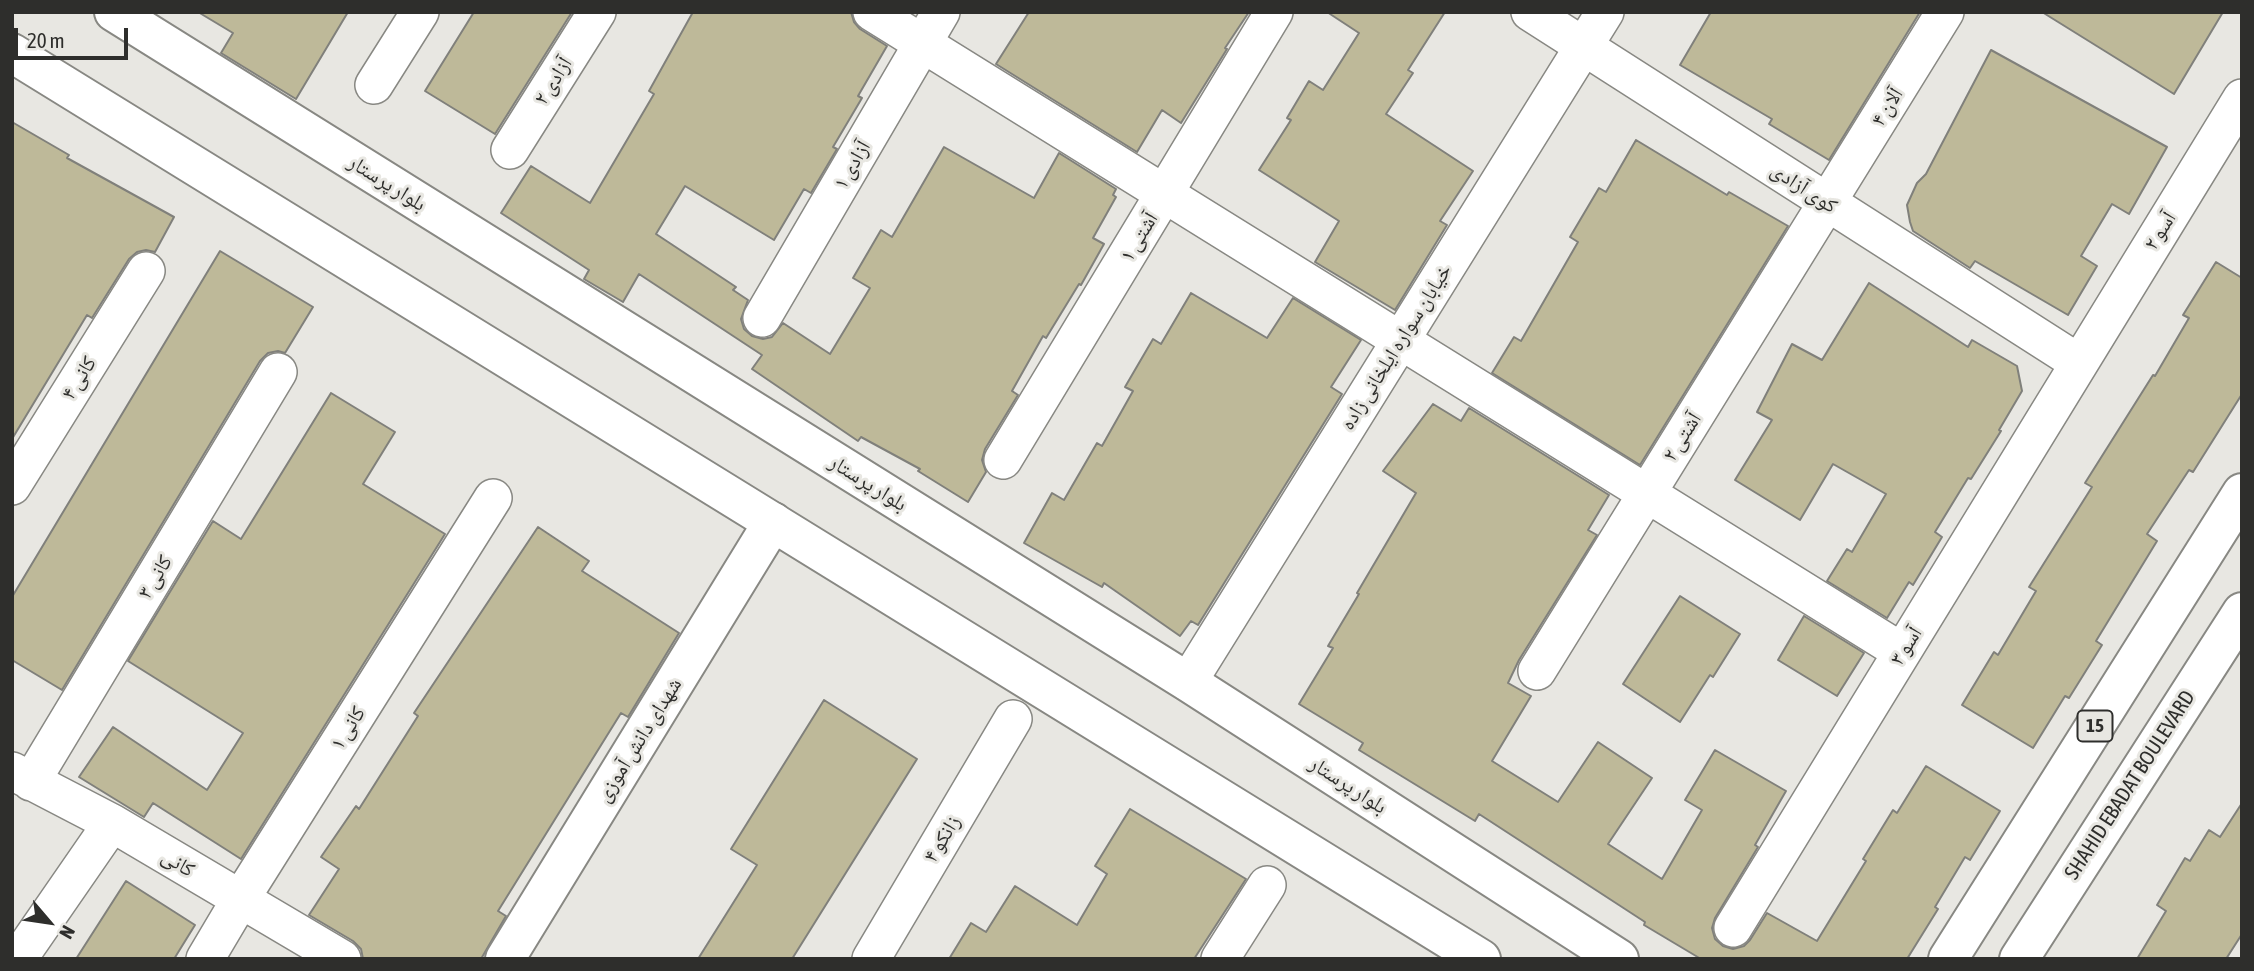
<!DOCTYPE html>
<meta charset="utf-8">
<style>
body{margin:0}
#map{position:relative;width:2254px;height:971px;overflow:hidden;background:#e8e7e2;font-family:"Asap Condensed",sans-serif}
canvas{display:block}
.frame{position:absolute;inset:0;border:14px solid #2e2e2c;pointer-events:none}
.north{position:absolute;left:14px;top:887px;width:70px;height:70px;-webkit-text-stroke:5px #e8e7e2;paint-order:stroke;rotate:119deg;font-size:19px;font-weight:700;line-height:28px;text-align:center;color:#2e2e2c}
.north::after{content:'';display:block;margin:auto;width:24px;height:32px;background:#2e2e2c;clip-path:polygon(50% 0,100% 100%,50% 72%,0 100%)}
.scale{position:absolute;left:14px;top:28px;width:114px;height:32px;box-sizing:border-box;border:4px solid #2e2e2c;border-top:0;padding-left:9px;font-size:21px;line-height:24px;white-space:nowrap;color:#2e2e2c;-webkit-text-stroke:5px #e8e7e2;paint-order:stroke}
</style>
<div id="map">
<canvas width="2254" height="971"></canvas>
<div class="frame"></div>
<div class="north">N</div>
<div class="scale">20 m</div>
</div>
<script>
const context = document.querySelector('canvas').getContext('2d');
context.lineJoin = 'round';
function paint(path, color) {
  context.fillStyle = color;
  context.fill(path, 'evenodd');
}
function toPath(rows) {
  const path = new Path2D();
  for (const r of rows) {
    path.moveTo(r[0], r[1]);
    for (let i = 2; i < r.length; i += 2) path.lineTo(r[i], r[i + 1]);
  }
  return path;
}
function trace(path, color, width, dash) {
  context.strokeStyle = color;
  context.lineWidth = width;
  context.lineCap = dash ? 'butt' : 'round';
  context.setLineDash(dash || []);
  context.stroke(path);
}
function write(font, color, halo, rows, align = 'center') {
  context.font = font + ' "Asap Condensed","Noto Naskh Arabic",sans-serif';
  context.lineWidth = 6;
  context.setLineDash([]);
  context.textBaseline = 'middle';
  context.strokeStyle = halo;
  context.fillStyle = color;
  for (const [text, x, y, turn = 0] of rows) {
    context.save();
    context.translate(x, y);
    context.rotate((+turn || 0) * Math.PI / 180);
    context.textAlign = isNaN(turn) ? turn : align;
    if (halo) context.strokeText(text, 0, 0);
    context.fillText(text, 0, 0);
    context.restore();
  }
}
const building = toPath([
 [198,12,348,12,296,99,221,53,233,33,198,12],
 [474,12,572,12,495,134,425,91,474,12],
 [693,12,851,12,854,22,860,29,887,46,858,96,862,98,833,147,837,149,811,193,804,189,774,240,685,186,656,234,736,287,733,290,748,300,741,319,744,329,752,336,763,339,772,337,783,323,830,354,870,288,853,278,881,230,892,237,944,147,1034,198,1059,153,1116,189,1113,195,1116,197,1093,238,1104,244,1081,285,1079,284,1046,338,1043,336,1012,391,1018,395,985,449,982,460,986,472,968,502,918,471,920,469,861,437,858,441,752,369,762,355,639,274,623,302,584,279,589,270,501,213,531,166,590,203,654,94,649,91,693,12],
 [1029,12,1249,12,1225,48,1227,49,1181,123,1162,110,1137,152,996,64,1029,12],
 [1327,12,1445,12,1408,70,1413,73,1386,114,1473,171,1440,221,1447,225,1395,310,1315,262,1339,221,1259,170,1291,120,1287,118,1309,81,1323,90,1359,33,1327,12],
 [1711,12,1920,12,1829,160,1769,124,1772,119,1680,65,1711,12],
 [2042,12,2223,12,2174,94,2042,12],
 [1991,50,2167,147,2129,214,2112,204,2081,256,2097,266,2068,315,1975,261,1970,268,1913,231,1910,222,1907,205,1917,183,1926,174,1991,50],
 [12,122,69,155,67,158,174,217,155,252,146,250,137,252,129,259,92,318,87,315,12,439,12,122],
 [1636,140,1727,195,1729,192,1788,226,1640,465,1492,373,1514,337,1521,341,1578,242,1570,237,1599,188,1606,192,1636,140],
 [220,251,313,307,285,353,278,351,268,353,260,361,62,690,12,660,12,597,220,251],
 [2216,262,2242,278,2242,394,2193,472,2189,470,2147,534,2157,541,2096,641,2102,645,2069,698,2065,696,2033,748,1962,705,1994,652,1998,655,2036,591,2029,587,2092,487,2085,483,2153,375,2155,376,2189,318,2183,315,2216,262],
 [1869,283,1968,347,1972,340,2017,366,2022,391,1999,430,2001,431,1971,479,1968,478,1935,532,1942,537,1913,585,1909,582,1887,618,1827,581,1847,549,1852,552,1886,494,1833,464,1800,520,1735,480,1772,420,1757,412,1792,344,1822,360,1869,283],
 [1191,293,1267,338,1293,298,1361,340,1331,387,1342,394,1198,625,1191,621,1180,636,1104,583,1102,587,1024,543,1052,493,1064,500,1097,443,1102,446,1133,391,1125,387,1153,339,1161,344,1191,293],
 [331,393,395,432,363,484,445,534,241,859,153,803,144,817,79,777,113,727,207,790,243,733,128,661,213,521,241,539,331,393],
 [1433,404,1461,421,1469,408,1609,495,1588,530,1597,535,1519,660,1508,683,1531,696,1492,761,1558,802,1598,742,1652,778,1608,844,1662,879,1702,810,1685,800,1715,750,1786,791,1755,845,1758,847,1715,918,1712,928,1715,939,1723,946,1733,949,1744,946,1750,940,1767,913,1817,941,1866,861,1863,859,1893,810,1897,813,1926,766,2000,811,1970,860,1965,857,1935,907,1938,909,1907,959,1701,959,1644,925,1645,922,1479,814,1475,821,1359,750,1363,743,1299,704,1333,648,1328,646,1359,594,1357,593,1416,493,1383,471,1433,404],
 [538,527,589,561,582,571,679,633,628,717,621,713,498,911,506,916,481,959,363,959,361,949,353,941,309,915,339,869,321,857,356,806,359,809,418,716,414,713,538,527],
 [1680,596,1740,634,1713,677,1710,675,1680,722,1623,684,1680,596],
 [1804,616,1864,653,1837,696,1778,660,1804,616],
 [824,700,917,759,792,959,698,959,757,865,731,849,824,700],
 [2242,803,2242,934,2226,959,2137,959,2166,911,2157,905,2185,858,2190,861,2209,830,2220,837,2242,803],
 [1130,809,1246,879,1194,959,949,959,971,923,986,932,1015,886,1077,925,1107,874,1095,866,1130,809],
 [126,881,195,925,174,959,76,959,126,881]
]);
const minor = toPath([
 [872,12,1902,652],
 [1530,12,2079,363],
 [374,85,420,12],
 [510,150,597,12],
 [762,318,941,12],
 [1003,460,1274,12],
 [12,486,146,271],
 [1537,671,1945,12],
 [1188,682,1605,12],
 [12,771,112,823,342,959],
 [31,782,278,372],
 [1733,928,2242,98],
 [18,959,112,823],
 [205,959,240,900,493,498],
 [871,959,1013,719],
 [1220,959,1267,885]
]);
const tertiary = toPath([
 [505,959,773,522]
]);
const secondary = toPath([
 [114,12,1188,682,1619,959],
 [12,53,1481,959]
]);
const primary = toPath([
 [1948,959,2242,493],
 [2019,959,2242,612]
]);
const shields = [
 [2095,726,35]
];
const shieldNames = [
 ["15",2095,726]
];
const streetNames = [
 ["آزادی ۲",553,81,-58],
 ["آلان ۴",1887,107,-58],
 ["آزادی ۱",852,165,-60],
 ["بلوار پرستار",387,183,32],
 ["کوی آزادی",1804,188,33],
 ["آسو ۲",2160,231,-58],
 ["آشتی ۱",1139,237,-59],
 ["خیابان سواره ایلخانی زاده",1396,347,-58],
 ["کانی ۴",79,378,-58],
 ["آشتی ۲",1682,437,-58],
 ["بلوار پرستار",868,483,32],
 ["کانی ۳",155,577,-59],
 ["آسو ۳",1906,646,-58],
 ["کانی ۱",348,728,-58],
 ["شهدای دانش آموزی",639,740,-58],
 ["بلوار پرستار",1348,785,33],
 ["SHAHID EBADAT BOULEVARD",2130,785,-57],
 ["زانکو ۴",942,839,-59],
 ["کانی",178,863,31]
];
paint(building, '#beb999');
trace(building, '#80807b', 2);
trace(minor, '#888883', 40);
trace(tertiary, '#888883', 42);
trace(secondary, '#888883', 42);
trace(primary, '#888883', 42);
trace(minor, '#fff', 37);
trace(tertiary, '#fff', 38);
trace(secondary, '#fff', 38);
trace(primary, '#fff', 38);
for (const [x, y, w] of shields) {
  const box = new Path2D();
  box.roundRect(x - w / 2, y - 15.5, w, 31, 5);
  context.fillStyle = '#e8e7e2';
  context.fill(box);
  trace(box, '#2e2e2c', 2);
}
write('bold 19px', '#2e2e2c', null, shieldNames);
write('21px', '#2e2e2c', '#e8e7e2', streetNames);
</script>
